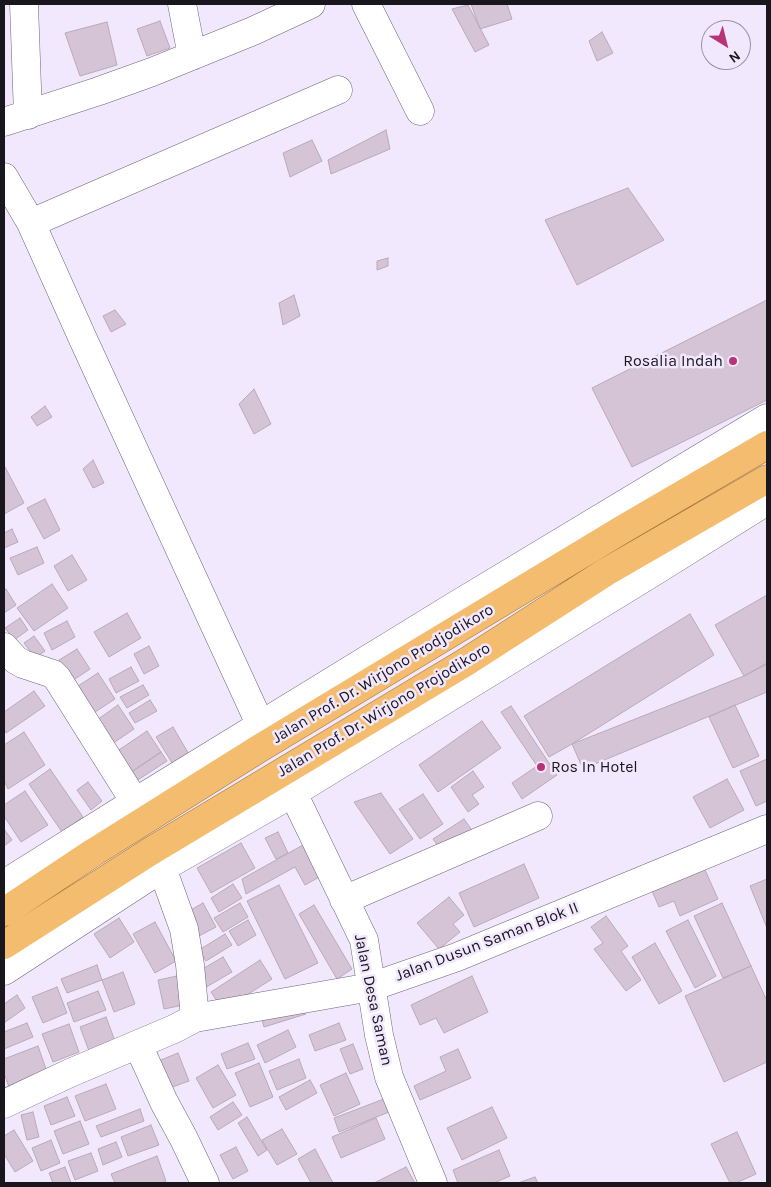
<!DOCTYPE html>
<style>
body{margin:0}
#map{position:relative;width:771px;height:1187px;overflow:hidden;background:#f1e8fe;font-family:Karla,sans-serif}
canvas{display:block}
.frame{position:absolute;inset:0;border:5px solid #19161e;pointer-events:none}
.north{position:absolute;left:701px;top:20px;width:50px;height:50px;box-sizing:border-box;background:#f1e8fe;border:1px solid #9b94a4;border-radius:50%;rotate:144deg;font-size:14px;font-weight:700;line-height:20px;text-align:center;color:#19161e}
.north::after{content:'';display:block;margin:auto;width:18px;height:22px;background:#b83377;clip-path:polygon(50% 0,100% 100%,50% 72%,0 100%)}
</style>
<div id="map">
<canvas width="771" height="1187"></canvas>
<div class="frame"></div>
<div class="north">N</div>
</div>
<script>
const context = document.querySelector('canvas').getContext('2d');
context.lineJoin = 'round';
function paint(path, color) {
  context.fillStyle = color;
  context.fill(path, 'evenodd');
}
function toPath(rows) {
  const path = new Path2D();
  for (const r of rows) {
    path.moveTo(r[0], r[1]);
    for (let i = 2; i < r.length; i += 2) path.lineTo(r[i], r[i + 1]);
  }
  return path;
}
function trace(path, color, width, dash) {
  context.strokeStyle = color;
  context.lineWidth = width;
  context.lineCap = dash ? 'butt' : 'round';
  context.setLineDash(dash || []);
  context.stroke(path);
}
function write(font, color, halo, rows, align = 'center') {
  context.font = font + ' Karla,sans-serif';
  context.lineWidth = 5;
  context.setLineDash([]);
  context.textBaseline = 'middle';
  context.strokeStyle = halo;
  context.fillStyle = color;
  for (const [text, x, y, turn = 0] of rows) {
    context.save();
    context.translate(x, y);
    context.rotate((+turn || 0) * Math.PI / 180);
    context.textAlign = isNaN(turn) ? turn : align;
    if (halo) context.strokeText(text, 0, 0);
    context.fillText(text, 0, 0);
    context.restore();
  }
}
const building = toPath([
 [471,4,507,4,512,19,480,29,471,4],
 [468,5,489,45,475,52,452,9,468,5],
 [160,21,170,48,147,56,137,29,160,21],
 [107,22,117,65,80,76,65,33,107,22],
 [602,32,613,53,597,61,589,41,602,32],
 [386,130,390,149,331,174,328,160,386,130],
 [312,140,322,161,290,177,283,153,312,140],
 [628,188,664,240,577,285,545,220,628,188],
 [388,258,388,266,377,270,377,261,388,258],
 [294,295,300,316,283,325,279,303,294,295],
 [767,300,767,400,632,467,592,388,767,300],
 [115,310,126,324,111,332,103,316,115,310],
 [254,389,271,424,254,434,239,404,254,389],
 [45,406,52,417,37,426,31,417,45,406],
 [93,460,104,483,93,488,83,469,93,460],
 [4,465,24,503,4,514,4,465],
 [45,499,60,530,44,539,27,508,45,499],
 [12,529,18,542,4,548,4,533,12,529],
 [37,547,44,563,18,575,10,558,37,547],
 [72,555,87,580,68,591,54,566,72,555],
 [52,584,68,608,34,631,17,608,52,584],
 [6,589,16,605,4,613,4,591,6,589],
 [767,595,767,663,744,676,715,625,767,595],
 [127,613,141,638,109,657,94,632,127,613],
 [690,614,714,655,572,744,549,757,524,716,690,614],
 [20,618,28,630,14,640,5,628,20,618],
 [67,621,75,637,52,650,44,633,67,621],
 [34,636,45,651,35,658,24,643,34,636],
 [149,646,159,666,144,674,134,654,149,646],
 [77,649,90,669,72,681,59,660,77,649],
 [767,664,767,692,583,769,572,744,744,676,767,664],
 [131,667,139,681,116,693,109,679,131,667],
 [98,673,115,699,92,714,75,688,98,673],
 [143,685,149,695,127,708,120,697,143,685],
 [34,691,45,706,6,733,4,729,4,712,34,691],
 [150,700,157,711,135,723,129,713,150,700],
 [118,705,134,729,106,748,90,725,118,705],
 [735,705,759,756,733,768,709,717,735,705],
 [511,706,557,775,522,799,512,783,537,766,501,712,511,706],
 [482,721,501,748,438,792,419,765,482,721],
 [173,727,190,756,174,766,156,737,173,727],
 [147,731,161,752,124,777,110,756,147,731],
 [24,732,45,765,8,789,4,781,4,745,24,732],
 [161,752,167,761,130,785,124,777,161,752],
 [767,759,767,801,756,806,740,771,767,759],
 [50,769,83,817,62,832,29,784,50,769],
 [473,771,484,787,472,795,479,804,468,812,451,787,473,771],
 [727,779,744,810,710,828,693,797,727,779],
 [88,782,102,801,91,810,77,790,88,782],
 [25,791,48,825,21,842,4,816,4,805,25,791],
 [381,793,413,839,390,854,354,802,381,793],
 [423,794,443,824,420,839,399,809,423,794],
 [464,819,474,833,443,853,433,839,464,819],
 [4,829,12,840,4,846,4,829],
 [278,832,288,853,276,859,265,838,278,832],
 [241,843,255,868,211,893,197,868,241,843],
 [303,845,321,876,305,885,295,867,246,894,242,879,303,845],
 [701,861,718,899,680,916,674,901,659,907,649,884,701,861],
 [524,864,539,898,474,927,459,893,524,864],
 [767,879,767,928,750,886,767,879],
 [233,884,242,898,219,912,211,898,233,884],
 [279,885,318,963,285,979,247,901,279,885],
 [449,897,464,915,453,924,460,932,439,949,417,923,449,897],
 [203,903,216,927,199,936,187,912,203,903],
 [240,903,248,917,223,932,214,918,240,903],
 [722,903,751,966,723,978,694,916,722,903],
 [314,905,352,969,337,979,299,914,314,905],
 [606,916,628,946,621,951,641,980,626,991,594,949,603,943,591,927,606,916],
 [119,918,134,942,110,958,94,934,119,918],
 [248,920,256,935,238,946,229,931,248,920],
 [688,920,716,976,695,988,666,931,688,920],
 [155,922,176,961,155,973,133,934,155,922],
 [225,934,232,945,206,961,199,950,225,934],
 [655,943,682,991,659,1004,632,957,655,943],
 [223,957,232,972,203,989,194,974,223,957],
 [260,960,272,979,223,1010,211,992,260,960],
 [97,965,102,980,67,993,61,979,97,965],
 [751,966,767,1001,767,1062,724,1082,685,996,751,966],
 [123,972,135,1004,114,1012,102,980,123,972],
 [177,976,183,1005,164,1009,158,980,177,976],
 [472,976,488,1012,444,1033,436,1018,420,1025,411,1005,472,976],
 [57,987,67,1013,43,1023,32,997,57,987],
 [98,991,106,1010,74,1022,67,1003,98,991],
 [17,995,25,1008,4,1023,4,1004,17,995],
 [302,1001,306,1014,264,1027,260,1013,302,1001],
 [106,1017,115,1041,89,1051,80,1027,106,1017],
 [27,1023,33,1037,4,1049,4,1032,27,1023],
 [339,1023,346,1040,315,1051,309,1035,339,1023],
 [69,1024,79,1052,53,1062,42,1034,69,1024],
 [288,1030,296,1047,265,1063,257,1045,288,1030],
 [248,1043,255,1059,227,1069,221,1054,248,1043],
 [353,1044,363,1069,350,1074,340,1049,353,1044],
 [38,1046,47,1072,9,1087,4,1073,4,1059,38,1046],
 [458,1049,471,1078,420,1100,414,1086,446,1071,440,1057,458,1049],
 [178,1053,189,1081,167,1089,156,1062,178,1053],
 [299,1059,306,1078,277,1090,269,1071,299,1059],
 [259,1063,273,1097,250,1107,235,1073,259,1063],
 [218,1065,236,1095,213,1108,196,1078,218,1065],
 [346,1073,360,1104,334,1116,320,1085,346,1073],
 [310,1080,317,1093,286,1110,279,1097,310,1080],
 [106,1084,116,1109,85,1121,75,1096,106,1084],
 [67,1097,75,1116,51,1125,44,1106,67,1097],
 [389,1097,394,1110,339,1132,334,1118,389,1097],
 [233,1102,242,1115,218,1130,210,1117,233,1102],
 [492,1107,507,1138,462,1160,447,1128,492,1107],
 [140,1109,144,1121,101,1137,96,1126,140,1109],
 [33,1112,39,1137,27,1140,21,1115,33,1112],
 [247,1117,267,1150,258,1156,238,1123,247,1117],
 [376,1118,385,1139,341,1158,332,1137,376,1118],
 [80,1121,89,1144,63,1154,54,1131,80,1121],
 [151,1125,159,1145,128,1156,121,1137,151,1125],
 [282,1129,297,1154,277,1165,262,1140,282,1129],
 [14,1130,33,1161,15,1172,4,1154,4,1136,14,1130],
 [737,1132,756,1174,736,1183,730,1183,711,1144,737,1132],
 [51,1140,60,1163,41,1171,32,1148,51,1140],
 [116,1142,122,1157,103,1165,98,1149,116,1142],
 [236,1147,248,1171,233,1179,220,1155,236,1147],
 [315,1149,333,1183,311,1183,298,1159,315,1149],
 [499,1150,510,1176,494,1183,458,1183,453,1170,499,1150],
 [91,1153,98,1171,75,1180,68,1161,91,1153],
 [157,1156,166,1181,161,1183,115,1183,111,1174,157,1156],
 [65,1167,71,1183,53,1183,49,1173,65,1167],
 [406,1167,415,1183,374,1183,406,1167],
 [535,1177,538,1183,518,1183,535,1177]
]);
const minor = toPath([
 [24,4,28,115],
 [182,4,192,56],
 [366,4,420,111],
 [4,122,99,91,152,72,253,31,311,4],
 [4,177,31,223,83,339,261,726],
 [31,223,338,90],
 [4,647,16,660,23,664,53,674,57,678,135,802],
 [293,793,364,940,379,1035,389,1077,433,1183],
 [162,868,184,929,190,965,195,1018],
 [344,900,538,816],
 [138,1045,164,1102,184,1139,205,1183],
 [4,1104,70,1073,174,1029,195,1018,371,987,457,957,767,829]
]);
const tertiary = toPath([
 [4,884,135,802,458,604,767,418],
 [4,971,162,868,293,793,655,571,767,501]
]);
const trunk = toPath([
 [4,912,94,852,260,748,623,529,767,445],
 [4,945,151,851,466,662,606,572,767,479]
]);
const markers = [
 [733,361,5,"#b83377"],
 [541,767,5,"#b83377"]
];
const poiNames = [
 ["Rosalia Indah",723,361],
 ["Ros In Hotel",551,767,"left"]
];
const streetNames = [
 ["Jalan Prof. Dr. Wirjono Prodjodikoro",383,674,-31],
 ["Jalan Prof. Dr. Wirjono Projodikoro",384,710,-31],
 ["Jalan Dusun Saman Blok II",487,942,-21],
 ["Jalan Desa Saman",373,1000,78]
];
paint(building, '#d5c4d6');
trace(building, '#b9a9b9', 1);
trace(minor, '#6c6477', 29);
trace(tertiary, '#6c6477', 29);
trace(trunk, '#a6783a', 29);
trace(minor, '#fff', 28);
trace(tertiary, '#fff', 28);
trace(trunk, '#f4bc6e', 28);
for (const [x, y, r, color] of markers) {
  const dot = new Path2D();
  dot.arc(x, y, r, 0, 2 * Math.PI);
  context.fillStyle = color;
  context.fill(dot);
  trace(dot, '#f1e8fe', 2);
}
write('16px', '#19161e', '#f1e8fe', poiNames, 'right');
write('16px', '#19161e', '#f1e8fe', streetNames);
</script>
